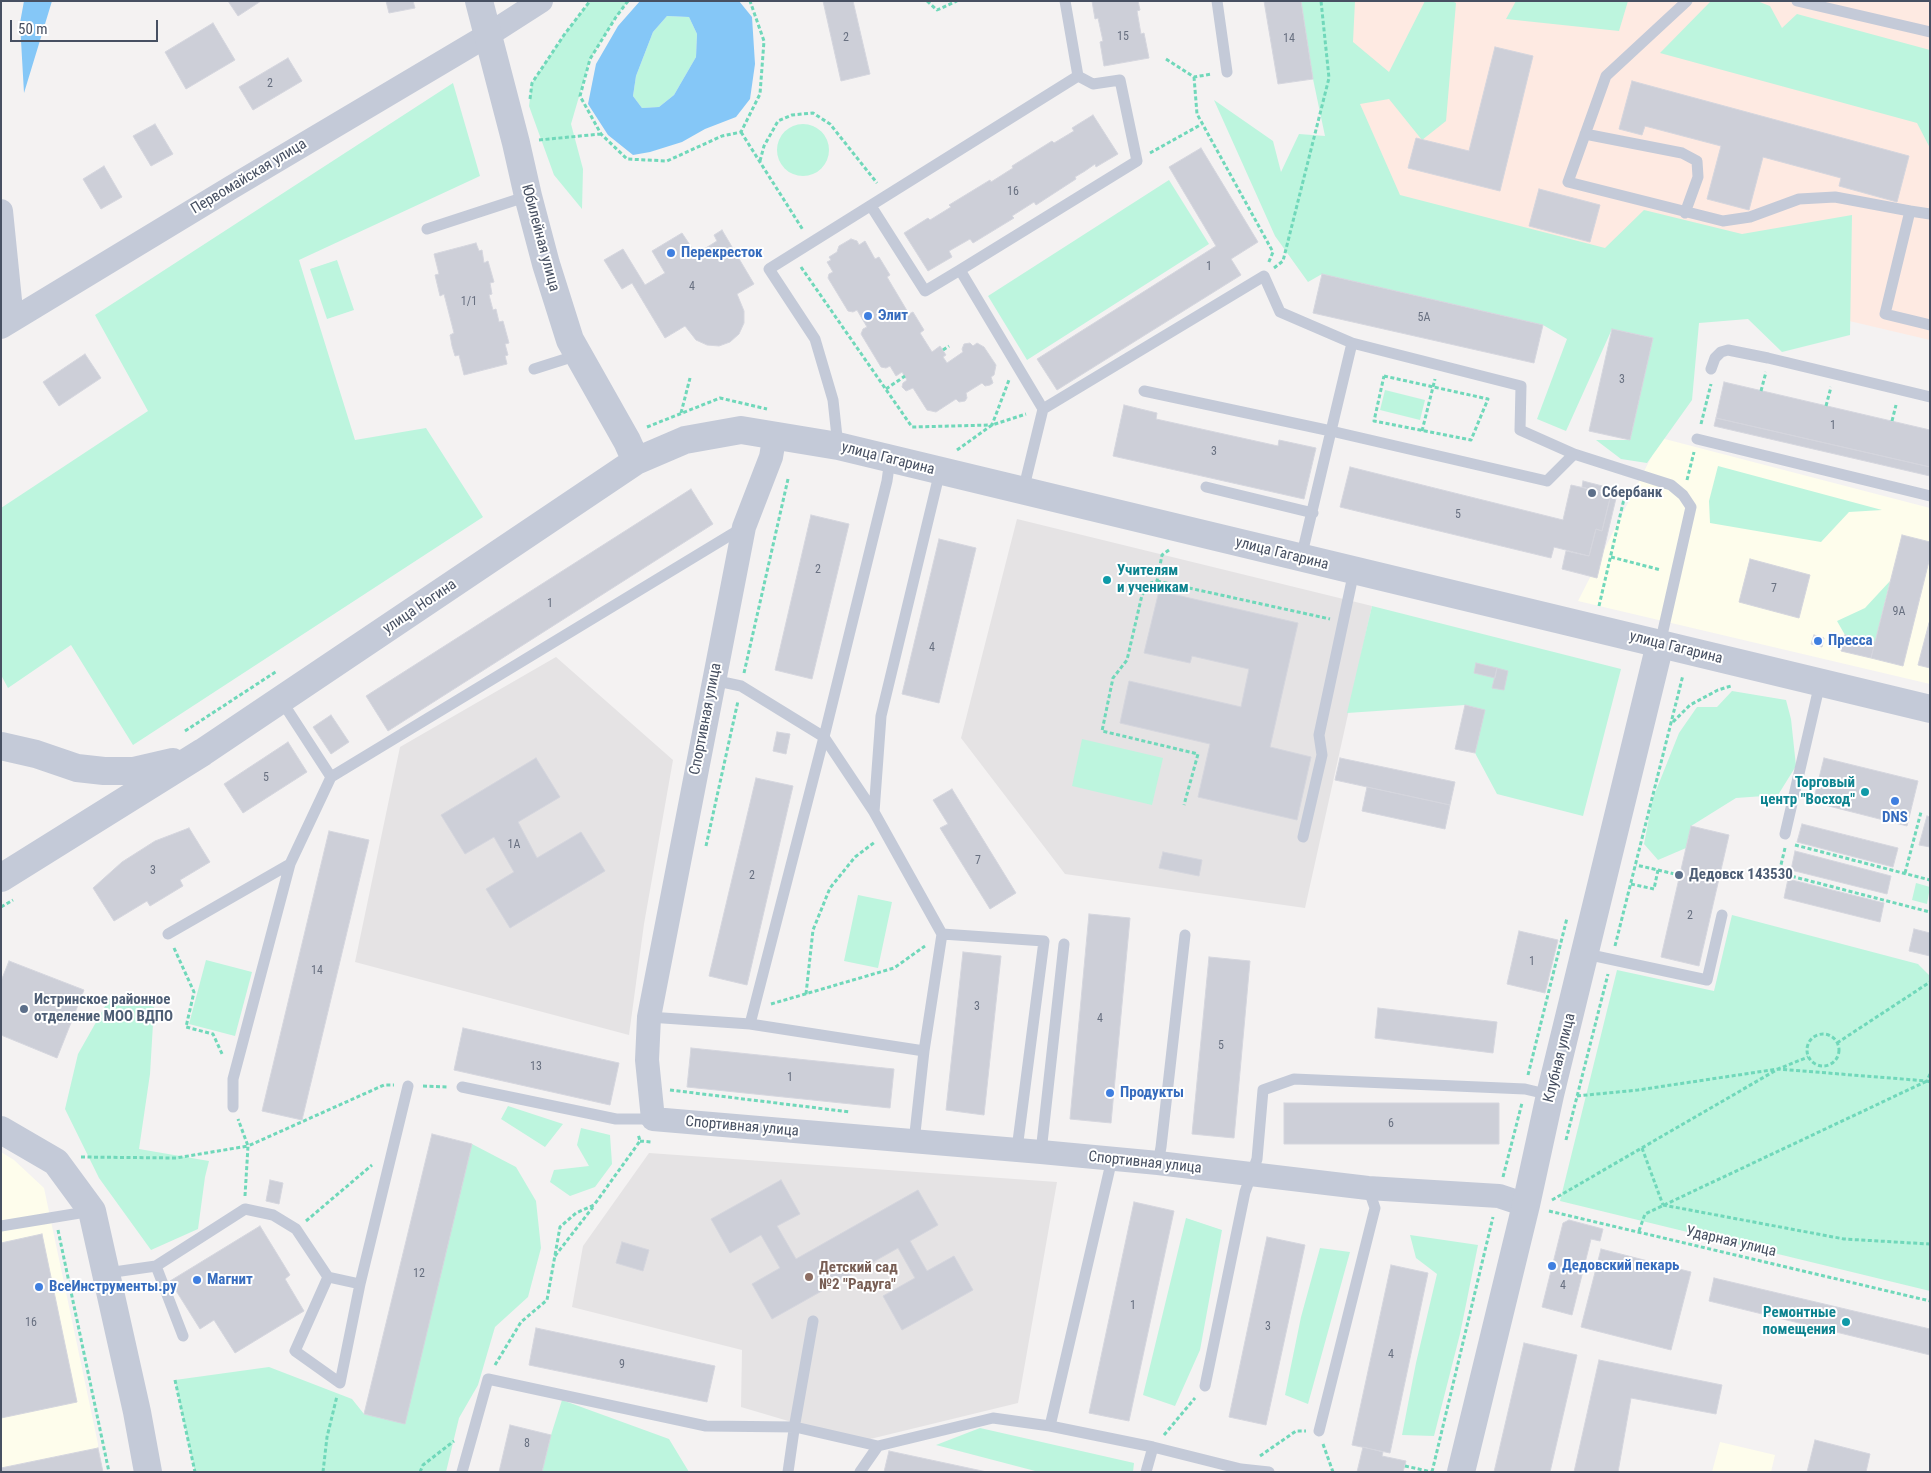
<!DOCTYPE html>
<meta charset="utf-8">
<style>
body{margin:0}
#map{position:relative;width:1931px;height:1473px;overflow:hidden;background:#f4f2f2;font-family:"Roboto Condensed",sans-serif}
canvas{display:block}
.frame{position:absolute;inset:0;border:2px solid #475062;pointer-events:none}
.scale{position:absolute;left:10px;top:20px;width:148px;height:22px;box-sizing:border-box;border:2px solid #475062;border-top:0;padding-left:6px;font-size:15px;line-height:18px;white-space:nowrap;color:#475062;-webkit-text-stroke:4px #fff;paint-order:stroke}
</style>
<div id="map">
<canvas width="1931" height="1473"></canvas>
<div class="frame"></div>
<div class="scale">50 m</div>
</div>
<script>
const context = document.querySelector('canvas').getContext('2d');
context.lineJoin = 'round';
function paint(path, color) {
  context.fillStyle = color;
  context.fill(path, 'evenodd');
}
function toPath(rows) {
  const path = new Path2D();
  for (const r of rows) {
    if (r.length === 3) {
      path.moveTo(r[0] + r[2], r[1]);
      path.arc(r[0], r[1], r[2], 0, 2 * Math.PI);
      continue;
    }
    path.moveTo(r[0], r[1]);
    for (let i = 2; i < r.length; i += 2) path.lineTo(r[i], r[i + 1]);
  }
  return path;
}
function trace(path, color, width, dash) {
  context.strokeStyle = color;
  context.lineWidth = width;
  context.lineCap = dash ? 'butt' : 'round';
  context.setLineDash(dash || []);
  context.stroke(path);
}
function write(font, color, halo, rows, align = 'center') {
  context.font = font + ' "Roboto Condensed",sans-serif';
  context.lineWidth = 4;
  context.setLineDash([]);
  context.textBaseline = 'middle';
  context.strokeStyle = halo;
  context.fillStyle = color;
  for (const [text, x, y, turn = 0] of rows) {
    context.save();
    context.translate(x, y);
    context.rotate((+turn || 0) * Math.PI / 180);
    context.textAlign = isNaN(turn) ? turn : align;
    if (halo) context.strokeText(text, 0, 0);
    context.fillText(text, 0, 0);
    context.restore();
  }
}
const commercial = toPath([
 [1661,438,1930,508,1930,684,1578,601],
 [1,1152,14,1160,44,1188,98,1444,98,1448,1,1468],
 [1720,1442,1775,1455,1771,1472,1712,1472]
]);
const education = toPath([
 [1017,519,1372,606,1305,908,1065,874,961,738],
 [556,657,673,760,644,924,629,1035,355,962,400,747],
 [649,1153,1057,1182,1018,1403,866,1440,795,1423,741,1407,742,1350,572,1307,583,1246]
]);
const medical = toPath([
 [1335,1,1930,1,1930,340,1356,205]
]);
const green = toPath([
 [590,1,628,1,616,17,590,59,571,124,583,169,582,209,554,175,529,106,532,83,564,35],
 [1301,1,1355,1,1353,42,1389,72,1425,1,1452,1,1456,3,1446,121,1422,140,1389,99,1360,104,1400,195,1605,248,1644,210,1742,234,1852,215,1850,335,1782,352,1748,319,1699,323,1692,400,1647,463,1621,459,1596,440,1630,440,1653,338,1612,329,1566,431,1537,419,1567,339,1543,325,1322,274,1308,282,1275,236,1214,100,1273,141,1281,172,1299,134,1325,136,1313,79],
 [1516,1,1628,1,1619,31,1506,19],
 [1711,1,1757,1,1770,6,1782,28,1797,14,1930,50,1930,148,1917,123,1660,53],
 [667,16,689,17,697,34,696,57,674,95,659,107,642,108,633,96,636,76,653,32],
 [453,83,480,176,299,260,355,440,426,428,483,517,133,745,71,645,8,688,1,675,1,508,148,411,95,315],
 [803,150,26],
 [1169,180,1209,244,1027,360,988,296],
 [337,260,354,310,327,319,310,269],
 [1385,390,1425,400,1420,420,1380,410],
 [1718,466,1882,510,1849,512,1821,542,1710,523,1709,501],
 [1890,581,1875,642,1845,635,1837,621,1865,608],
 [1372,606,1621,669,1583,816,1497,794,1475,753,1484,710,1465,705,1347,713],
 [1732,691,1786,700,1791,719,1796,766,1778,795,1736,798,1691,826,1686,848,1658,860,1644,844,1653,798,1679,733,1697,707,1717,707],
 [1082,739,1163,758,1152,805,1072,786],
 [1916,883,1930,887,1927,904,1912,900],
 [858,895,892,902,878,968,844,961],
 [1732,915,1918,964,1930,976,1930,1291,1560,1201,1617,970,1714,991],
 [206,960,252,972,235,1036,189,1024],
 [112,994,154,1007,150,1074,139,1149,209,1161,205,1177,198,1229,151,1250,99,1178,65,1109,78,1054],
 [508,1106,563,1124,545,1147,501,1119],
 [581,1128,610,1135,612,1164,595,1187,570,1196,550,1182,554,1170,589,1166,577,1145],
 [472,1144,516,1167,536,1201,541,1248,528,1297,495,1327,478,1385,459,1418,446,1472,195,1472,175,1380,269,1367,352,1399,364,1414,404,1423],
 [1186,1218,1222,1230,1200,1350,1175,1406,1143,1395],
 [1410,1235,1478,1245,1460,1334,1434,1436,1402,1435,1416,1363,1437,1274,1416,1258],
 [1320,1248,1350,1252,1308,1404,1285,1395,1301,1317],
 [562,1400,669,1439,689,1472,542,1472,551,1435],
 [980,1428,1134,1463,1133,1472,1039,1472,936,1445]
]);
const water = toPath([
 [24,1,52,1,24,93,20,23],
 [640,1,739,1,752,17,755,64,750,99,736,117,705,129,682,142,650,152,633,155,608,135,588,104,596,64,618,26],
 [667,16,689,17,697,34,696,57,674,95,659,107,642,108,633,96,636,76,653,32]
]);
const building = toPath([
 [228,1,261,1,238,16,228,1],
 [386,1,413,1,415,8,389,13,386,1],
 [823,1,853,1,870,74,841,81,823,1],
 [1092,1,1138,1,1140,10,1137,11,1141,34,1144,33,1149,58,1104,66,1100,42,1103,41,1098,18,1095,19,1092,1],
 [1264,1,1301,1,1313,79,1278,84,1264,1],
 [213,23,235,60,186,89,165,52,213,23],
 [1495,47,1533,56,1500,191,1408,168,1416,138,1469,151,1495,47],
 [288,58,302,81,253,110,239,87,288,58],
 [1632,81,1909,156,1897,202,1839,186,1841,178,1763,157,1749,210,1707,199,1721,146,1645,126,1642,135,1619,129,1632,81],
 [1093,115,1118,154,1096,167,1095,164,1085,171,1075,177,1076,179,1036,205,1034,202,1012,216,1014,218,973,243,970,239,949,251,952,257,928,271,904,233,928,218,930,220,951,207,949,205,990,180,991,182,1013,168,1012,166,1052,141,1054,143,1074,131,1072,128,1093,115],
 [155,124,173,154,151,166,133,136,155,124],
 [1201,148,1258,242,1231,259,1241,275,1057,390,1037,359,1216,246,1169,167,1201,148],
 [104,166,122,197,101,209,83,179,104,166],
 [1539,189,1600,205,1590,242,1529,226,1539,189],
 [722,230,754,284,737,294,744,311,744,323,739,334,730,342,719,346,707,345,696,340,685,326,665,338,632,283,622,289,604,260,623,249,645,285,665,273,652,251,682,233,696,254,717,241,714,235,722,230],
 [851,239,857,241,859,245,865,241,875,259,879,257,890,275,887,277,909,314,913,312,924,330,920,333,932,352,940,346,946,355,943,357,947,363,963,352,962,349,964,344,970,343,973,346,977,343,984,347,996,365,994,375,991,377,993,383,990,385,985,386,982,383,966,393,967,398,965,401,959,402,956,399,936,412,927,410,913,388,906,391,902,387,903,383,907,380,902,372,896,376,890,366,886,368,881,367,861,334,863,329,867,327,857,310,853,312,848,311,828,278,829,274,833,272,827,262,831,260,829,257,837,252,839,246,851,239],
 [476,243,479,251,482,250,484,263,488,261,494,282,490,283,492,294,489,295,493,310,496,309,499,322,503,321,509,343,505,344,508,355,505,356,507,364,464,375,459,355,455,356,452,346,450,335,454,333,444,294,440,296,435,275,439,274,434,254,476,243],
 [1322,274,1543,325,1534,363,1313,313,1322,274],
 [1612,329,1653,338,1630,440,1589,431,1612,329],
 [85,354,101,378,59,406,43,382,85,354],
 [1724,382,1930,430,1930,467,1716,418,1724,382],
 [1124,405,1157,413,1156,419,1278,446,1279,440,1316,448,1304,499,1113,456,1124,405],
 [1716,418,1930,467,1930,476,1714,426,1716,418],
 [1350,467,1563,520,1571,485,1611,494,1602,531,1596,529,1589,556,1554,547,1551,558,1340,507,1350,467],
 [1583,481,1618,490,1597,578,1562,569,1566,551,1589,556,1596,529,1602,531,1611,494,1582,487,1583,481],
 [691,489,713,524,388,731,366,696,691,489],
 [811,515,849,524,812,679,775,670,811,515],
 [1902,535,1930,542,1930,557,1903,666,1871,658,1902,535],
 [939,539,976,548,939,703,902,694,939,539],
 [1750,559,1810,575,1799,618,1739,602,1750,559],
 [1159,591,1298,623,1270,747,1311,757,1297,820,1198,797,1210,744,1120,723,1129,681,1241,707,1249,669,1192,656,1190,663,1144,653,1159,591],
 [1929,623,1930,623,1930,668,1918,665,1929,623],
 [1814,635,1824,638,1822,647,1811,644,1814,635],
 [1845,635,1875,642,1871,658,1841,651,1845,635],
 [1476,663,1497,668,1495,678,1474,673,1476,663],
 [1497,668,1508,671,1504,690,1492,688,1497,668],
 [1465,705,1485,710,1475,753,1455,749,1465,705],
 [331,715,349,742,331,754,313,727,331,715],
 [777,732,790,734,786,754,773,751,777,732],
 [288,742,307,772,243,813,224,784,288,742],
 [536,758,560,797,518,822,537,858,581,832,605,871,510,928,486,889,514,872,494,837,465,854,441,815,536,758],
 [1340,758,1455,782,1450,805,1335,780,1340,758],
 [1824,758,1918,781,1907,826,1813,802,1824,758],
 [756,778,793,786,747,985,709,976,756,778],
 [1367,787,1450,805,1445,829,1362,811,1367,787],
 [952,789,1016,893,990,909,940,828,948,824,933,800,952,789],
 [1927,816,1930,817,1930,847,1919,845,1927,816],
 [1802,824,1898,848,1893,867,1797,842,1802,824],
 [1691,826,1729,835,1699,966,1661,957,1691,826],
 [189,828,210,862,180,880,183,886,150,906,147,901,114,921,93,888,122,862,155,841,189,828],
 [329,831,369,840,302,1120,262,1111,329,831],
 [1795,851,1891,876,1887,894,1791,870,1795,851],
 [1163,852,1202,860,1199,876,1159,868,1163,852],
 [1788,879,1884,903,1880,922,1784,898,1788,879],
 [1089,914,1130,918,1111,1123,1070,1119,1089,914],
 [1914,929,1930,933,1930,956,1909,951,1914,929],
 [1519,931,1558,940,1545,993,1507,984,1519,931],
 [963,952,1001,956,984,1115,946,1110,963,952],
 [1209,957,1250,961,1234,1138,1192,1134,1209,957],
 [9,961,84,990,57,1058,1,1035,1,981,9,961],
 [1378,1008,1497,1022,1493,1053,1375,1038,1378,1008],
 [463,1028,619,1063,610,1105,454,1070,463,1028],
 [691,1048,894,1069,890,1108,687,1087,691,1048],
 [1284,1103,1499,1103,1499,1144,1284,1144,1284,1103],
 [432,1134,472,1144,405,1424,364,1414,432,1134],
 [270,1180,283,1183,279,1204,266,1201,270,1180],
 [781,1180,800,1214,777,1226,796,1259,918,1190,938,1225,910,1241,927,1271,954,1256,973,1290,902,1330,883,1296,915,1278,898,1248,772,1319,752,1284,780,1268,761,1235,730,1253,711,1219,781,1180],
 [1134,1202,1174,1211,1129,1421,1089,1413,1134,1202],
 [1569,1220,1603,1229,1600,1241,1591,1239,1572,1315,1542,1307,1563,1223,1569,1220],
 [260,1226,290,1275,285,1279,304,1311,235,1353,214,1320,200,1329,170,1281,260,1226],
 [42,1234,77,1402,1,1418,1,1243,42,1234],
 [1267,1237,1305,1245,1266,1425,1229,1417,1267,1237],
 [622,1242,649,1250,643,1271,616,1263,622,1242],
 [1601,1249,1691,1272,1671,1350,1581,1327,1601,1249],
 [1391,1265,1428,1273,1390,1453,1352,1445,1391,1265],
 [1714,1278,1930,1329,1930,1355,1709,1301,1714,1278],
 [536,1328,715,1366,707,1402,529,1365,536,1328],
 [1524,1343,1577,1355,1550,1472,1494,1472,1524,1343],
 [1599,1360,1722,1385,1716,1414,1631,1398,1618,1472,1574,1472,1599,1360],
 [510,1425,551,1435,542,1472,499,1472,510,1425],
 [1815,1440,1870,1454,1866,1472,1807,1472,1815,1440],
 [1363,1447,1383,1452,1382,1456,1406,1461,1403,1472,1357,1472,1363,1447],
 [98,1448,103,1472,1,1472,1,1468,98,1448],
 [889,1451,987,1472,884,1472,889,1451]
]);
const path = toPath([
 [628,1,616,17,590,59,580,96,601,134,627,159,667,161,722,136,741,132,760,94,764,41,750,1],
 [927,1,937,10,957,1],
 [1166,59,1194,77,1212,74],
 [1194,77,1197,114,1273,252,1268,264],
 [530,99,532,83,564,35,590,1],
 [741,132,803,230],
 [539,140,601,134],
 [1150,153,1202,124],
 [760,161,764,146,778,121,792,115,813,113,830,124,877,183],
 [801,267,912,427,992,425,1009,380],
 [1274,268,1283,261,1329,78,1321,1],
 [943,350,949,346],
 [1384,376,1488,399,1471,440,1374,421,1384,376],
 [886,389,905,376],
 [1761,391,1766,372],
 [1826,406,1831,387],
 [681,413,690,378],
 [1892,421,1896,405],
 [1701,424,1711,384],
 [647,427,720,398,767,409],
 [1422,431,1435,379],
 [957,450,992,425,1026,414],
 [1687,480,1694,452],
 [1169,550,1162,555,1157,581,1151,583,1142,595,1127,660,1113,678,1102,731,1198,754,1184,805],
 [1611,557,1661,570],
 [1157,581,1330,619],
 [1599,606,1627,486],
 [744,673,788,479],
 [1673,722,1690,705,1718,690,1731,686],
 [185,731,277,671],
 [1795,845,1930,880],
 [706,846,738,701],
 [1785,848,1779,873,1930,912],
 [1658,870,1679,875],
 [1905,873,1921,812],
 [1631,884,1654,889,1658,870,1636,865],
 [1,907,13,900],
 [1615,946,1683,675],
 [174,948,194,992,186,1027,213,1034,223,1056],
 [806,994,813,930,830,888,855,857,875,842],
 [771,1004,894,968,925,946],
 [1823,1050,16],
 [1837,1043,1930,982],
 [1930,1074,1927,1081,1930,1082],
 [1528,1075,1567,918],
 [423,1086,449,1087],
 [670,1090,850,1112],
 [1577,1096,1638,1090,1778,1069,1927,1081],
 [1566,1140,1608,974],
 [640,1141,651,1142],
 [1642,1148,1663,1205],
 [81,1157,176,1158,248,1146,238,1119],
 [1503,1177,1522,1103],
 [245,1196,248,1146,384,1085,394,1085],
 [1552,1200,1778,1069,1808,1057],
 [1663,1205,1844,1239,1930,1244],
 [1549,1211,1930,1301],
 [306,1221,372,1165],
 [58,1230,109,1472],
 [1639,1231,1645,1214,1927,1081],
 [555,1256,593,1207],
 [495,1365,521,1322,547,1300,560,1227,576,1213,594,1205,640,1141,638,1134],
 [175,1380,195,1472],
 [1164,1435,1195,1398],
 [1323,1444,1333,1472],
 [1260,1456,1296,1431,1306,1431],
 [1405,1466,1432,1472],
 [323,1472,327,1437,337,1396],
 [420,1472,423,1465,454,1441],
 [1432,1472,1493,1217]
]);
const service = toPath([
 [1217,1,1227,72],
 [1687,1,1606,76,1568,182,1723,221,1750,217,1799,199,1835,197,1910,211],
 [1797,1,1930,32],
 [1585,134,1682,153,1697,161,1698,177,1685,213],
 [871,206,925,291,960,270,1043,409],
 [1930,214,1910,211,1885,314,1930,325],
 [427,229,528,196],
 [960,270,1137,161,1120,80,1093,84,1078,76],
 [534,369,578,355],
 [1711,369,1715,358,1721,352,1728,350,1768,358,1930,397],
 [1144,391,1331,431,1352,343,1521,386,1520,430,1574,454],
 [1697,439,1930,496],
 [838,446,833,400,815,339,769,269,1078,76,1065,1],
 [1206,487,1313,513],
 [1023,491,1043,409,1264,276,1280,312,1352,343],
 [1301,558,1331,431,1547,481,1574,454,1671,485,1683,495,1691,507,1660,644],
 [713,680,741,686,824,737,874,812,942,934,924,1051,914,1142],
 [331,777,742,528],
 [874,812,881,716,940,471],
 [1785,834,1820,683],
 [1303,837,1322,755,1319,735,1354,571],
 [168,934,290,864],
 [942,934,1044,941,1017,1149],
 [1586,954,1707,980,1722,915],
 [649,1017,750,1024,924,1051],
 [750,1024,824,737,887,481,890,459],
 [462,1087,616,1119,653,1119],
 [233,1107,233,1079,290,864,331,777,281,700],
 [1041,1152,1064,944],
 [1158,1163,1161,1147,1185,935],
 [1,1226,92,1211],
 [156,1266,183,1336],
 [107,1273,156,1266,245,1209,273,1215,296,1229,328,1277,360,1284],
 [328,1277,295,1351,340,1383,360,1284,408,1086],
 [1205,1386,1245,1192,1257,1159,1263,1090,1294,1079,1525,1089,1550,1095],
 [1050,1426,1112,1159],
 [1319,1431,1375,1208,1368,1188],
 [462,1472,488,1379,706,1426,795,1427,878,1446],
 [788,1472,795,1423,813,1321],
 [860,1472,878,1446,993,1418,1050,1426,1153,1447,1241,1469,1269,1472],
 [1146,1472,1153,1447]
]);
const minor = toPath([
 [1,211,12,320],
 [1,327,232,187,488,35,541,1],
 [775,434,771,457,744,527,649,1017,647,1060,653,1119,1041,1152,1158,1163,1368,1188,1499,1196,1526,1205]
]);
const tertiary = toPath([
 [479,1,516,143,528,196,546,264,570,340,627,441,636,461],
 [1,746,36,754,77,768,104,771,134,771,173,762],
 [1,878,203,752,636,461,685,440,741,430,838,446,1930,709],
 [1,1130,56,1162,92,1211,137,1412,148,1472],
 [1461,1472,1526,1205,1550,1095,1660,644]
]);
const markers = [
 [671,253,5,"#3f7fe0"],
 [868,316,5,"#3f7fe0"],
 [1592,493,5,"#5c6f8a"],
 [1107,580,5,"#0f9aa8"],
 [1818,641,5,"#3f7fe0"],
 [1865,792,5,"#0f9aa8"],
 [1895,801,5,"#3f7fe0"],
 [1679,875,5,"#5c6f8a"],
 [24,1009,5,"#5c6f8a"],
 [1110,1093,5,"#3f7fe0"],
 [1552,1266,5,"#3f7fe0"],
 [809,1277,5,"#8d6e63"],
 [197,1280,5,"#3f7fe0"],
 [39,1287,5,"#3f7fe0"],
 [1846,1322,5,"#0f9aa8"]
];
const numberNames = [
 ["15",1123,37],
 ["2",846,38],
 ["14",1289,39],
 ["2",270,84],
 ["16",1013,192],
 ["1",1209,267],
 ["4",692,287],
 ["1/1",469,302],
 ["5А",1424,318],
 ["3",1622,380],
 ["1",1833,426],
 ["3",1214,452],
 ["5",1458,515],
 ["2",818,570],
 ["7",1774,589],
 ["1",550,604],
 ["9А",1899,612],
 ["4",932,648],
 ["5",266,778],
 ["1А",514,845],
 ["7",978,861],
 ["3",153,871],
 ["2",752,876],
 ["2",1690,916],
 ["1",1532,962],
 ["14",317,971],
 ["3",977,1007],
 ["4",1100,1019],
 ["5",1221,1046],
 ["13",536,1067],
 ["1",790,1078],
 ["6",1391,1124],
 ["12",419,1274],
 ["4",1563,1286],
 ["1",1133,1306],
 ["16",31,1323],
 ["3",1268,1327],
 ["4",1391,1355],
 ["9",622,1365],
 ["8",527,1444]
];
const streetNames = [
 ["Первомайская улица",249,177,-31],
 ["Юбилейная улица",540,238,75],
 ["улица Гагарина",888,459,14],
 ["улица Гагарина",1282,554,14],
 ["улица Ногина",420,607,-34],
 ["улица Гагарина",1676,648,14],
 ["Спортивная улица",706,719,-79],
 ["Клубная улица",1560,1058,-76],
 ["Спортивная улица",742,1127,5],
 ["Спортивная улица",1145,1163,6],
 ["Ударная улица",1731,1242,13]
];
const shopNames = [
 ["Перекресток",681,253],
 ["Элит",878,316],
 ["Пресса",1828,641],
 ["DNS",1895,818,"center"],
 ["Продукты",1120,1093],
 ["Дедовский пекарь",1562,1266],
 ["Магнит",207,1280],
 ["ВсеИнструменты.ру",49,1287]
];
const serviceNames = [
 ["Сбербанк",1602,493],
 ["Дедовск 143530",1689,875],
 ["Истринское районное",34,1000],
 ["отделение МОО ВДПО",34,1017]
];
const cultureNames = [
 ["Учителям",1117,571,"left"],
 ["и ученикам",1117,588,"left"],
 ["Торговый",1855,783],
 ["центр \"Восход\"",1855,800],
 ["Ремонтные",1836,1313],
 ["помещения",1836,1330]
];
const educationNames = [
 ["Детский сад",819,1268],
 ["№2 \"Радуга\"",819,1285]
];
paint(commercial, '#fefdec');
paint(education, '#e5e3e4');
paint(medical, '#feeae2');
paint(green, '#bdf5de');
paint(water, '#85c7f7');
paint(building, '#cdcfd8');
trace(building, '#d5d6de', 1);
trace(path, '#70d8ba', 3, [4, 2.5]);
trace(service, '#c4cad8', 11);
trace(minor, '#c4cad8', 24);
trace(tertiary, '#c4cad8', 28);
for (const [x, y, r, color] of markers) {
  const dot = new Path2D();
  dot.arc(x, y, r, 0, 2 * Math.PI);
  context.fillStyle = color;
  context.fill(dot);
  trace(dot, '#fff', 2);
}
write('12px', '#687080', null, numberNames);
write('15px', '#475062', '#fff', streetNames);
write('bold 15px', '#366cbe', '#fff', shopNames, 'left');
write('bold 15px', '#4e5e75', '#fff', serviceNames, 'left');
write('bold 15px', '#0d838f', '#fff', cultureNames, 'right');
write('bold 15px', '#785e54', '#fff', educationNames, 'left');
</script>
